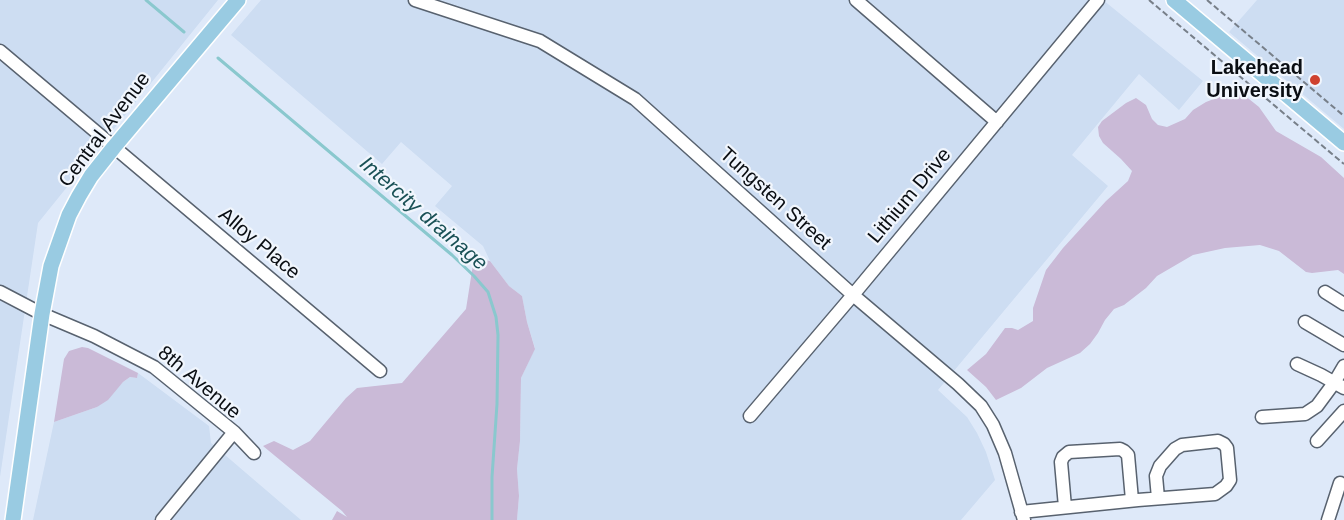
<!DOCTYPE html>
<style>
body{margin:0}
canvas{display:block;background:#dee9f9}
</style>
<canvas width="1344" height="520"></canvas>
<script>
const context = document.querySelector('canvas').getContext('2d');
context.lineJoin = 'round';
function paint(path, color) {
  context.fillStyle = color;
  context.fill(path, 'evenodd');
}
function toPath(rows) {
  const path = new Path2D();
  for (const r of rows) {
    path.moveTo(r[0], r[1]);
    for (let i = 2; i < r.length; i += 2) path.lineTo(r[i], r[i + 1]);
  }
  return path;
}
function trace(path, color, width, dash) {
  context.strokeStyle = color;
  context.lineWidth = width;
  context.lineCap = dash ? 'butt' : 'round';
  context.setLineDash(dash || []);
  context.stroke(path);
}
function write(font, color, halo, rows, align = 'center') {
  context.font = font + ' Arial,sans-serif';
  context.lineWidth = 4.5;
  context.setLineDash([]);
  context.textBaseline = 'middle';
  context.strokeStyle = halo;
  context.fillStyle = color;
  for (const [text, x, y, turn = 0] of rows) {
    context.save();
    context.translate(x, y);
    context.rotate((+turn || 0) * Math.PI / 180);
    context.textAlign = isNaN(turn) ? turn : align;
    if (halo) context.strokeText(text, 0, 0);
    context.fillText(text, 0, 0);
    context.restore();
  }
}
const built = toPath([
 [0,0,218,0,38,223,0,477],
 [261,0,1103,0,1203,81,1179,110,1139,74,1072,155,1108,186,938,390,967,417,977,433,986,452,995,480,961,520,517,520,519,496,517,469,520,441,521,378,535,348,527,322,522,296,509,286,490,261,483,246,435,206,452,186,401,142,382,164,231,35],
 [1257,0,1344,0,1344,129,1229,32],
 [138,373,209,426,211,443,301,520,33,520,54,422,97,407,123,382,130,377,137,378]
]);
const green = toPath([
 [1230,90,1239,91,1259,107,1276,131,1321,157,1344,178,1344,274,1338,270,1312,273,1306,272,1279,251,1260,245,1225,248,1193,255,1157,276,1146,288,1124,305,1114,309,1105,320,1098,333,1090,344,1080,353,1047,368,1021,388,996,400,986,387,967,370,986,354,1005,328,1012,328,1018,330,1033,321,1033,308,1046,270,1063,248,1106,201,1128,181,1132,171,1121,159,1103,143,1099,136,1098,127,1102,121,1126,103,1136,98,1146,105,1152,119,1158,125,1167,127,1185,119,1193,110,1206,102,1219,97],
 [474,258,490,261,509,286,522,296,527,322,535,349,521,378,520,441,517,469,519,496,517,520,332,520,337,511,347,517,342,511,263,446,274,441,293,450,310,441,346,398,357,388,402,383,466,309],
 [82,347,88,348,138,373,137,378,130,377,123,382,108,400,97,407,54,422,64,359,69,351]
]);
const stream = toPath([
 [146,0,184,32],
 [218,58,452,255,474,276,488,292,496,317,498,335,497,404,492,477,492,520]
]);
const path = toPath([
 [1149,0,1344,164],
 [1207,0,1344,116]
]);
const minor = toPath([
 [415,0,540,41,635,99,853,295,958,384,981,406,993,425,1005,453,1024,520],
 [856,0,997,122],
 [0,51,380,371],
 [0,292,42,314,94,336,154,367,234,432,254,453],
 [1325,292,1344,304],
 [1305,322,1344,345],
 [1297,364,1321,375,1344,388],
 [750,416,853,295,1098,0],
 [1262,417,1305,414,1317,406,1334,383,1344,366],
 [1317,441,1344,411],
 [1065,507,1061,462,1063,457,1069,452,1120,449,1124,451,1128,455,1132,500],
 [1021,512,1138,500,1215,494,1226,486,1230,480,1227,448,1224,444,1218,441,1182,445,1175,449,1160,466,1156,476,1158,498],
 [162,520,234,432],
 [1328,520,1340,483]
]);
const major = toPath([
 [1174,0,1344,143],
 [13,520,42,314,51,266,69,215,79,196,91,176,114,147,238,0]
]);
const markers = [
 [1315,80,6,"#cf4230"]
];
const poiNames = [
 ["Lakehead",1303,68],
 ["University",1303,91]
];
const streetNames = [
 ["Central Avenue",105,130,-53],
 ["Lithium Drive",910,196,-50],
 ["Tungsten Street",775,199,42],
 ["Alloy Place",259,244,40],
 ["8th Avenue",199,383,40]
];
const waterNames = [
 ["Intercity drainage",423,214,41]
];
paint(built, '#cdddf2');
paint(green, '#cabad7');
trace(stream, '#8ac8ce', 3);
trace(minor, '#58626f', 15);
trace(major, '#fff', 18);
trace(path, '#777f89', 2, [6, 3]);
trace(minor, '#fff', 12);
trace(major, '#99cbe2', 15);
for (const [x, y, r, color] of markers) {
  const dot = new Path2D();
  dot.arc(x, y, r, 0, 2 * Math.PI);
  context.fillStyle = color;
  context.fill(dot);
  trace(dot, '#f1f6fd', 2);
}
write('bold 20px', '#0a0e13', '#f1f6fd', poiNames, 'right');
write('20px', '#0a0e13', '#f1f6fd', streetNames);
write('italic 21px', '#1a5156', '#f1f6fd', waterNames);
</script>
